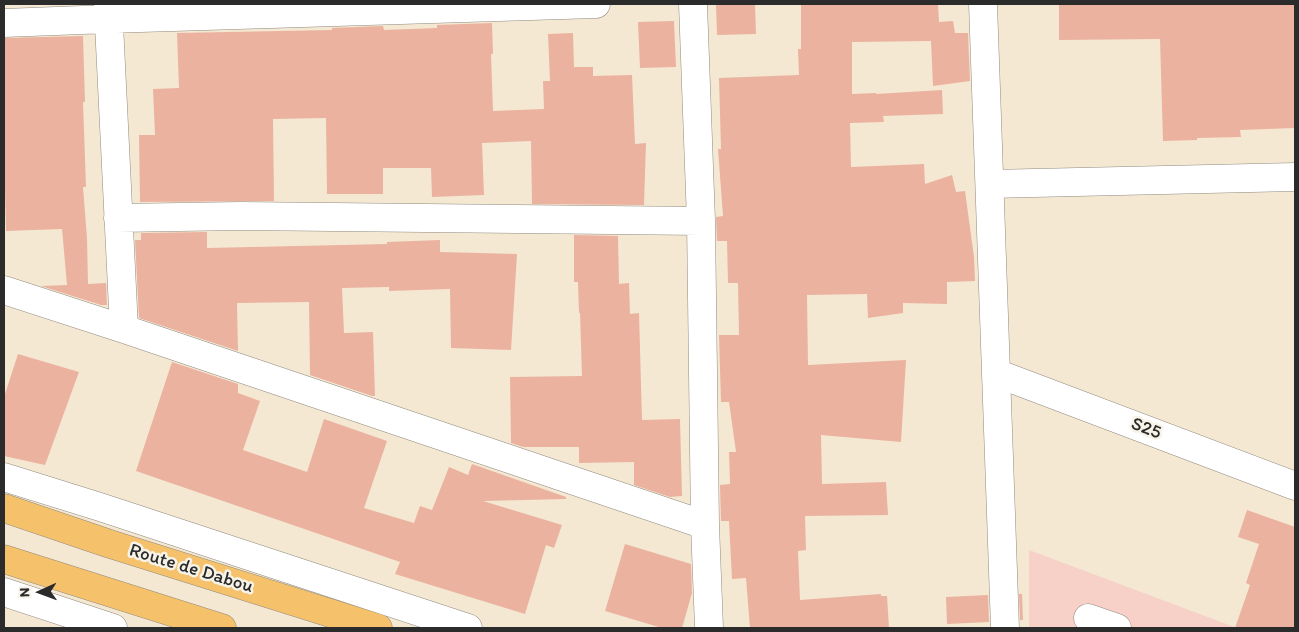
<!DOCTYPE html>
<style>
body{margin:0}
#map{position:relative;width:1299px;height:632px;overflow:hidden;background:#f4e8d3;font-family:Itim,sans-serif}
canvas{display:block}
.frame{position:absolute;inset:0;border:5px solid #2b2b2b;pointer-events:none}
.north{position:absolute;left:15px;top:567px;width:50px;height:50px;-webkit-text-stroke:4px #f7f3e8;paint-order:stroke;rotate:268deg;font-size:14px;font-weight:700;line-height:20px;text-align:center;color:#2b2b2b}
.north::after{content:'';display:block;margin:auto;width:18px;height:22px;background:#2b2b2b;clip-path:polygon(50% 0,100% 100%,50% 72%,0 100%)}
</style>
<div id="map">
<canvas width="1299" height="632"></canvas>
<div class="frame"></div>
<div class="north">N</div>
</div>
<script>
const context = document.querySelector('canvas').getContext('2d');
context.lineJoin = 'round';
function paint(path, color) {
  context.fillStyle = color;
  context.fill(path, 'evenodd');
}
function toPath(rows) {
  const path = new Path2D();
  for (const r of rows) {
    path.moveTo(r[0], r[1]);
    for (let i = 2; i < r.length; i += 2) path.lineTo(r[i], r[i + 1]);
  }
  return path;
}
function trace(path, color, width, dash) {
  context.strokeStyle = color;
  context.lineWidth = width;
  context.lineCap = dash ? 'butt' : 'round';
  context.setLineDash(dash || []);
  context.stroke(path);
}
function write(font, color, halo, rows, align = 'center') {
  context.font = font + ' Itim,sans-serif';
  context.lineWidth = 5;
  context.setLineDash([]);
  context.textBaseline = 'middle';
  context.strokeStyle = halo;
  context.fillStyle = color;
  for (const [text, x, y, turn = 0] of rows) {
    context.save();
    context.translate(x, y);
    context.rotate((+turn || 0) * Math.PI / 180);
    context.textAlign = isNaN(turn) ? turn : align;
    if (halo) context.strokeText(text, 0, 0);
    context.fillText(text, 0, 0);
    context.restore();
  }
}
const built = toPath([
 [1029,550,1237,628,1029,628]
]);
const building = toPath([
 [716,4,755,4,756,34,717,35],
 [801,4,938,4,939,22,953,21,955,33,968,33,970,81,933,86,931,41,852,42,852,94,876,93,876,94,942,90,943,114,883,116,884,122,850,123,851,167,924,164,925,184,952,175,956,192,965,191,974,257,975,281,947,282,947,304,903,303,903,313,868,318,867,294,807,295,808,365,906,360,901,442,821,435,822,484,886,482,888,515,805,516,806,550,798,551,800,600,881,594,881,596,887,596,889,628,750,628,746,578,732,579,729,521,721,521,720,485,730,484,729,452,736,452,729,402,721,402,719,335,739,335,738,283,728,283,727,241,717,241,716,217,723,216,718,149,721,149,719,78,799,75,798,49,801,49],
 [1059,4,1295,4,1295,128,1240,130,1241,137,1197,138,1197,140,1163,141,1160,39,1059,40],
 [674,21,676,67,640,68,638,22],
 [492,23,493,54,491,54,493,111,544,109,543,81,550,81,548,34,573,33,574,67,593,67,593,76,632,75,635,144,646,143,644,205,532,204,531,141,482,143,484,195,432,197,431,168,383,168,383,194,327,194,326,118,273,119,274,201,140,202,139,135,155,135,153,89,179,88,177,33,332,30,332,28,383,26,384,30,437,28,437,25],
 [83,36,85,102,83,102,86,187,83,187,87,238,88,284,106,283,107,305,101,305,41,286,67,285,62,229,6,231,5,190,4,190,4,38],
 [207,232,207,248,387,244,387,242,440,240,440,252,517,254,511,350,451,348,450,289,389,291,389,287,342,288,344,333,373,332,375,396,372,396,310,375,309,302,237,303,238,351,139,318,135,240,141,240,141,233],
 [574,235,618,236,619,284,629,283,630,314,639,313,642,420,680,419,682,496,670,497,634,485,634,462,579,463,579,447,523,447,511,443,510,377,582,376,580,313,579,313,578,282,574,282],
 [18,354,79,372,45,465,4,456,4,397],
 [172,362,238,384,238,393,260,401,243,450,307,472,324,419,387,441,364,508,414,523,420,506,432,510,449,467,468,475,472,464,566,497,566,499,483,501,562,525,554,548,546,545,525,614,395,574,400,562,136,471],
 [1247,510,1295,527,1295,628,1235,628,1250,585,1246,583,1259,544,1238,537],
 [625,544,691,564,692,593,682,628,662,628,605,611],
 [1019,594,1022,594,1023,620,1020,620],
 [988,595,989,622,947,624,946,597]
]);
const minor = toPath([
 [108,4,124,329],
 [693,4,701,221,705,525,709,628],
 [983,4,1005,628],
 [4,23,108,19,596,4],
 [990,184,1295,177],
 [118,218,240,216,701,221],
 [4,290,124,329,705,525],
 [996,373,1295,486],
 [4,477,100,507,468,628],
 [4,592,113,628],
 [1088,618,1117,628]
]);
const major = toPath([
 [4,508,110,544,378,628],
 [4,559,222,628]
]);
const streetNames = [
 ["S25",1146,429,21],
 ["Route de Dabou",191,569,17]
];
paint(built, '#f7d1c7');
paint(building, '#ebb2a0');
trace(minor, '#908a7f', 29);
trace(major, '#908a7f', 29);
trace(minor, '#fff', 28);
trace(major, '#f5c16b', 28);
write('19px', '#2b2b2b', '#f7f3e8', streetNames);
</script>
